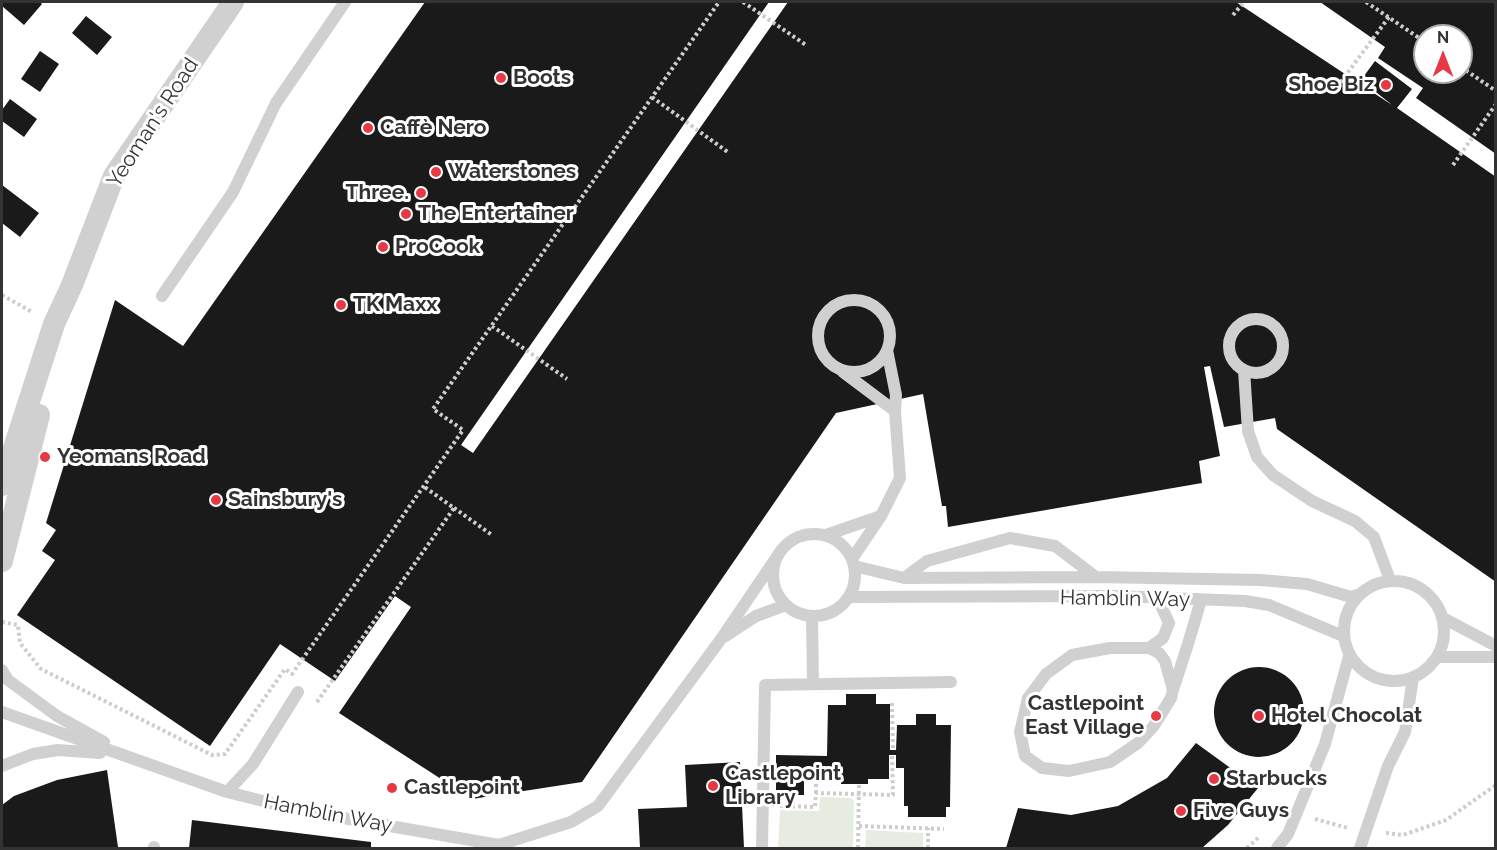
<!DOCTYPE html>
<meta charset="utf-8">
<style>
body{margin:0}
#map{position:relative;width:1497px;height:850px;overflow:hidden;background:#fff;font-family:Raleway,sans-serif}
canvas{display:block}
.frame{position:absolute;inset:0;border:3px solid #333;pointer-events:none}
.north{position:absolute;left:1413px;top:24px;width:60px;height:60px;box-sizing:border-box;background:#fff;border:2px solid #adadad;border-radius:50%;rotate:0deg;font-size:16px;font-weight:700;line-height:24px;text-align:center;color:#333}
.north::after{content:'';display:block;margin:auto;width:21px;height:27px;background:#e63946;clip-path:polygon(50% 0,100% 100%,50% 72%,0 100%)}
</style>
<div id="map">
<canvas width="1497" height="850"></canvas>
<div class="frame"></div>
<div class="north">N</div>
</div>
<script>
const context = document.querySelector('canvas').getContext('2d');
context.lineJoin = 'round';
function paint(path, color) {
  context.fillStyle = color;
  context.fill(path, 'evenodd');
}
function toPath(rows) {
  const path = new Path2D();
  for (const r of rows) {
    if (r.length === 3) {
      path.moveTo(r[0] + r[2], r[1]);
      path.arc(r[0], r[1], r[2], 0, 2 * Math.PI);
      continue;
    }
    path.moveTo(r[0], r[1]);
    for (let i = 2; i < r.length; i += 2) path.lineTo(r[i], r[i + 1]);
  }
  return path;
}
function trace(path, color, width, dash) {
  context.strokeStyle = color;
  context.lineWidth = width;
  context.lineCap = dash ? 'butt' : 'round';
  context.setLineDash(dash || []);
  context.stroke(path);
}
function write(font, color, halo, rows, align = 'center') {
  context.font = font + ' Raleway,sans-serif';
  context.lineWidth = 6;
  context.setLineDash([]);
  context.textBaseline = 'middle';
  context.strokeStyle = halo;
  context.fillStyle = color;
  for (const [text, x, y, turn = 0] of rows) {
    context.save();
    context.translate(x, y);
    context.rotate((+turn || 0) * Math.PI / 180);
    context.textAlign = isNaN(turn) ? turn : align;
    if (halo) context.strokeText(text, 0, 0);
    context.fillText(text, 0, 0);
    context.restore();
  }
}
const green = toPath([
 [820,797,851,798,854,801,853,848,778,848,780,810,819,811],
 [866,830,923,833,923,848,865,848]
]);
const building = toPath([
 [2,2,40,2,42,4,24,25,2,6],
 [425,2,769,2,461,445,473,453,788,2,1236,2,1392,105,1361,80,1375,61,1412,89,1397,108,1496,177,1496,582,1277,429,1275,418,1224,427,1210,366,1204,367,1220,456,1199,461,1202,483,948,527,946,506,942,506,923,394,836,413,582,782,472,799,339,713,411,607,395,596,335,681,280,644,210,746,17,615,55,560,42,551,56,530,46,523,115,300,183,346],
 [1320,2,1496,2,1496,154,1416,98,1423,88,1378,58,1385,47],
 [1425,36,1461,36,1461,72,1425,72],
 [86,16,112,37,97,55,72,33],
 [40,51,59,64,40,92,21,79],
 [10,99,37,119,24,137,2,121,2,110],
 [2,185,39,213,20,237,2,223],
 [1259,712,45],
 [846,694,876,694,876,704,890,704,890,750,896,750,897,725,916,725,916,714,936,714,936,725,951,725,950,807,946,807,946,817,908,817,908,806,904,806,904,768,896,768,896,755,889,755,889,779,868,779,868,784,841,784,841,777,829,777,829,773,811,773,811,780,804,780,804,795,776,795,776,755,827,756,828,705,846,705],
 [1196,743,1258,788,1228,825,1202,848,1006,848,1018,808,1071,815,1118,806,1167,778],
 [740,762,744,848,640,848,638,809,687,807,685,765],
 [107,770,118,847,2,848,2,805,14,796,57,780],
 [192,820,371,842,371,848,189,848]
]);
const path = toPath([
 [743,2,806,45],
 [1366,2,1425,42],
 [1233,15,1244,2],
 [1461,67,1496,91],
 [1337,87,1389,17],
 [652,97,729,153],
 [1453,165,1496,104],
 [2,295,32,312],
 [492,326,567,379],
 [454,508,492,535],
 [2,622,18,625,20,643,41,669,212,755,225,754,285,669,292,674,463,430,433,409,719,2],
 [317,702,454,508,423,486],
 [892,703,893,750],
 [816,793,816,775],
 [780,806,815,807,816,793,893,795,892,755],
 [1315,819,1348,828],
 [859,826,944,829],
 [1386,833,1403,835,1446,820,1496,785],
 [858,848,859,784],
 [928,848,928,828],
 [1247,848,1259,837]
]);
const service = toPath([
 [162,296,233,192,276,103,345,2],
 [854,336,36],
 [1256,346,27],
 [1244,370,1248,431,1257,457,1273,475,1312,501,1355,521,1374,537,1390,580],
 [843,372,895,411],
 [814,575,41],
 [826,535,881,516],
 [852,559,881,516,900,478,895,411,896,395,887,350],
 [854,566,904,578,1096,577,1260,580,1307,584,1351,597,1357,595],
 [904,578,927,561,1010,538,1055,546,1096,577],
 [1394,631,50],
 [849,597,1117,596,1245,601,1269,605,1343,636],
 [812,616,813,684],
 [1443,618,1496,646],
 [724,637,756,616,786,605],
 [1149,648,1163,638,1169,623,1158,599],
 [1438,657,1496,657],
 [2,670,8,680,57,716,104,742],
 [1173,690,1165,661,1159,653,1149,648,1110,648,1072,655,1046,674,1028,698,1020,732,1025,756,1042,768,1069,771,1110,762,1138,743,1153,727,1171,698,1173,690,1188,644,1201,600],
 [2,712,227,792,303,811,499,845,571,822,598,806,721,639,780,552],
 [2,766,33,754,58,750,100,753],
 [227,792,253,764,298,692],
 [154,847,154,848],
 [762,848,765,685,951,682],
 [1277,848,1288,834,1325,744,1349,656],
 [1360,848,1388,766,1405,732,1413,677]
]);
const minor = toPath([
 [2,485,54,324,72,285,114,176,233,2],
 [2,561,39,415]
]);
const markers = [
 [501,78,6,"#e63946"],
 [1386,85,6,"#e63946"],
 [368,128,6,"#e63946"],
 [436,172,6,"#e63946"],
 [421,193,6,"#e63946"],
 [406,214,6,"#e63946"],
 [383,247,6,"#e63946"],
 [341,305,6,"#e63946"],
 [45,457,6,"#e63946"],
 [216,500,6,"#e63946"],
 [1156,716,6,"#e63946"],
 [1259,716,6,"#e63946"],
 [1214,779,6,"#e63946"],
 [713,786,6,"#e63946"],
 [392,788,6,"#e63946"],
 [1181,811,6,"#e63946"]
];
const poiNames = [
 ["Boots",513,78],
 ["Shoe Biz",1374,85,"right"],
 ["Caffè Nero",380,128],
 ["Waterstones",448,172],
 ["Three.",409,193,"right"],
 ["The Entertainer",418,214],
 ["ProCook",395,247],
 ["TK Maxx",353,305],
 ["Yeomans Road",57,457],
 ["Sainsbury's",228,500],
 ["Castlepoint",1144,704,"right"],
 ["East Village",1144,728,"right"],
 ["Hotel Chocolat",1271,716],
 ["Castlepoint",725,774],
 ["Library",725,798],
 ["Starbucks",1226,779],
 ["Castlepoint",404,788],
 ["Five Guys",1193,811]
];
const streetNames = [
 ["Yeoman's Road",153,123,-57],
 ["Hamblin Way",1125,599,1],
 ["Hamblin Way",328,814,11]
];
paint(green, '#e6ecdf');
paint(building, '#1a1a1a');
trace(path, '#cdcdcd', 4, [3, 3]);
trace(service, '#d0d0d0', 12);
trace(minor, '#d0d0d0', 22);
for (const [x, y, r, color] of markers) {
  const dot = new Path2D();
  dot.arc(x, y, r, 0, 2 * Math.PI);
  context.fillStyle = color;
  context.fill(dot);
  trace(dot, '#fff', 2);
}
write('bold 21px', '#333', '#fff', poiNames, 'left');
write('21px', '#333', '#fff', streetNames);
</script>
